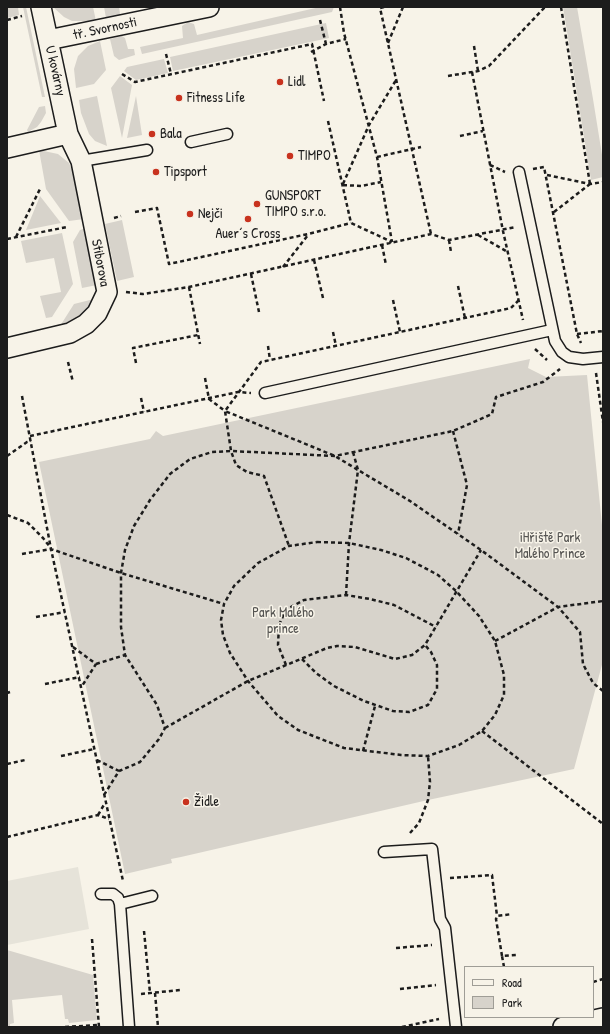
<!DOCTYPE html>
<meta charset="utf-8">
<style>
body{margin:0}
#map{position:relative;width:610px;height:1034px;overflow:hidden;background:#f7f3e8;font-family:"Patrick Hand",sans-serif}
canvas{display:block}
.frame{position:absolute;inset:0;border:8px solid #1c1c1c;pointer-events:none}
.legend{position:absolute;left:464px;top:966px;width:130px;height:52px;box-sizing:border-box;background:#f7f3e8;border:1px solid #9f9d96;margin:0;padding:5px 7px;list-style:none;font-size:12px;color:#1c1c1c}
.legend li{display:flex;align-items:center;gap:8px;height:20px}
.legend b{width:20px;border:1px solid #9f9d96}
</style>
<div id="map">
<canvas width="610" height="1034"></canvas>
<div class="frame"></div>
<ul class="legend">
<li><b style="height:5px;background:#f7f3e8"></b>Road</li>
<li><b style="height:11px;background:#d7d3cb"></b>Park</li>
</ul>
</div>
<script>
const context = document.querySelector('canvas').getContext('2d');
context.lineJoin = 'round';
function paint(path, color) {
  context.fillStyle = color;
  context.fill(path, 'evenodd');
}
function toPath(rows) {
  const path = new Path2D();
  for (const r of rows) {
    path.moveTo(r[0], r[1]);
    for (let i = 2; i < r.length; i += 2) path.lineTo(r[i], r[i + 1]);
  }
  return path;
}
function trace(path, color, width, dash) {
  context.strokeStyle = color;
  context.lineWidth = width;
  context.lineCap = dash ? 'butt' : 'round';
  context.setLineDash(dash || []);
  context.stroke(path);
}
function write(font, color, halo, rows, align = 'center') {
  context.font = font + ' "Patrick Hand",sans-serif';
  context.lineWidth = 3;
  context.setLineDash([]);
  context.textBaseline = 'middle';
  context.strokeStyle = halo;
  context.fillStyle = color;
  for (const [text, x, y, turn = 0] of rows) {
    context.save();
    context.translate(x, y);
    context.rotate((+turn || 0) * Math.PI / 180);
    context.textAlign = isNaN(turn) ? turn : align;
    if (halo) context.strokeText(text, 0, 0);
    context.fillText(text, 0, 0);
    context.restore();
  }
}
const built = toPath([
 [78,867,89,929,7,945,7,881]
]);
const green = toPath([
 [7,7,18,7,19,15,7,18],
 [23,7,26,7,45,97,42,97],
 [53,7,93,7,96,21,72,21,64,17],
 [104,7,119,7,120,14,118,17,106,18],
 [320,7,334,7,332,12,142,54,140,47,183,38,182,26,188,22,194,24,197,35],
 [563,7,577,7,593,99,603,161,603,177,591,180],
 [326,23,329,38,173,71,170,57],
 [122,36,125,38,128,49,134,49,135,55,119,60,114,56,110,39],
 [100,41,106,70,94,84,76,88,74,69,78,56,88,46],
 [164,59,168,73,136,80,124,71,127,67],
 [120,76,132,85,122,138,111,88],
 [97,96,107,146,95,141,89,134,81,113,79,100],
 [136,96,142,135,127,138],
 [45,106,46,113,41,122,37,127,28,132,27,130,39,107],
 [39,150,58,154,69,163,75,177,84,219,69,221,46,189],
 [40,196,61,223,26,230],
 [122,220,134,277,117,281,105,224],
 [86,228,97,285,82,288,73,242,80,230],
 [62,233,73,284,52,317,46,318,40,296,61,292,54,258,26,263,21,241],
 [94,299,93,304,74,324,60,326,74,304],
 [530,359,528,368,546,377,587,375,603,535,603,661,574,769,428,800,181,857,171,859,172,863,125,874,39,462,150,439,156,431,163,436],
 [7,950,93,975,97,1020,69,1023,68,1019,65,1019,62,995,12,1000,14,1023,10,1024,10,1027,7,1027]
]);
const path = toPath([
 [340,7,344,33,377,157,392,242],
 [384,7,380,8,431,234],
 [561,7,590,184],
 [7,20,22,16],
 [320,20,326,44],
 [388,43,403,7],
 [474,46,478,71],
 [311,52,326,44,346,39],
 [166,54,171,74],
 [472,72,503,231,523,320],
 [122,74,135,82,312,44,324,101],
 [448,76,478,71,489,66,545,7],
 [328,121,351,223,392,242],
 [460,136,483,131],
 [377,157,421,147],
 [490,165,505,172],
 [533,169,544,167,577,334,581,343],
 [547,175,590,184,603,182],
 [343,184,369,125,396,80],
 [343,185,361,186,381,182],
 [135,212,157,208,169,264,308,234,351,223],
 [554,212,590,184],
 [114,218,121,216],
 [478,235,506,251],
 [16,237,40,189],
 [7,239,67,227],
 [449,240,451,252],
 [382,245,386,265],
 [314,260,323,298],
 [283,267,308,235],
 [251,274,259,312],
 [458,286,465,318],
 [189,287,200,344],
 [126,292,143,294,189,287,431,234,449,240,516,227],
 [393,300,400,332],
 [333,332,336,346],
 [577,334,603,331],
 [268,346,270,360],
 [535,349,547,360],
 [68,362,73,382],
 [136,363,133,348,198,335],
 [596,373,603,422],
 [205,378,209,399,225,411,231,451,236,465,247,472,264,476,289,546],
 [22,396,51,549,123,881],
 [141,398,144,412],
 [453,431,467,485,458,534],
 [30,436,238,392,251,393],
 [353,452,358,470,410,501,481,550,558,607,580,632,583,664,593,683,603,691],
 [7,456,27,442,31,441],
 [7,515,28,523,43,538,50,547],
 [317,542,349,543,381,550,406,558,438,575,456,591,479,616,495,641,504,675,504,695,495,715,482,731,459,745,428,756,401,755,344,748,298,730,278,716,248,681,230,653,223,635,221,620,224,604,234,586,258,563,289,546,317,542],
 [22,554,51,549,121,573,224,604],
 [346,595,349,543,358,470,335,456,225,411,261,362,511,308,518,301],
 [36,617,65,612],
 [495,641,558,607,603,601],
 [73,647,96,664,82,686],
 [302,659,316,673,334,686,364,701,393,711,409,712,428,705,437,689,437,665,431,652,425,645],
 [96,664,125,655],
 [286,665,278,645,279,625,284,614,289,608,304,600,346,595,370,599,394,605,436,627],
 [45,684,80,677],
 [7,693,10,692],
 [165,728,248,681,327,648,337,646,355,647,395,659,412,655,425,645,481,550],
 [482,731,603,824],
 [363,751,375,706],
 [61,756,94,749],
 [97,760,119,771],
 [7,764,25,760],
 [104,795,119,771,140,762,159,739,165,728,157,705,125,655,121,627,121,573,125,550,134,526,150,500,170,474,190,459,212,452,231,451,335,456,453,431,492,414,496,397,543,382,560,369],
 [98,815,105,803],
 [410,833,419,823,428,800,430,782,428,756],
 [7,837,98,815,109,819],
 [450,878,492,875,497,916],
 [144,931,150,993],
 [92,939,99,1027],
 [396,948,432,945],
 [502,956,496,919,497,916,512,914],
 [504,967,502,956,517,955],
 [593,982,603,979],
 [400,989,436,985],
 [155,993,158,1027],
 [141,994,180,990],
 [65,1027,99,1025],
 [402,1027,439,1019]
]);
const service = toPath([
 [191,142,227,134],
 [81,161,147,150],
 [519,172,555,341,562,352,569,357,583,359,603,357],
 [265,393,552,330],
 [384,852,432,849,440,919,445,928,456,1027],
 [101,894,113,894,118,898,120,904],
 [129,1027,120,904,152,896]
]);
const minor = toPath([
 [48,40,209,7],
 [7,148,68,134],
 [7,348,70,333,86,324,97,313,107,292,81,161,68,134,41,7],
 [563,1027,603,1018]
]);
const markers = [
 [280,82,4,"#c8321e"],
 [179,98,4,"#c8321e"],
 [152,134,4,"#c8321e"],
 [290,156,4,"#c8321e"],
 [156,172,4,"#c8321e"],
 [257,204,4,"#c8321e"],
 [190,214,4,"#c8321e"],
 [248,219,4,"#c8321e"],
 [186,802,4,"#c8321e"]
];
const streetNames = [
 ["tř. Svornosti",105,29,-12],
 ["U kovárny",55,71,77],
 ["Stiborova",100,263,79]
];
const poiNames = [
 ["Lidl",288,82],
 ["Fitness Life",187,98],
 ["Bala",160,134],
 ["TIMPO",298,156],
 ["Tipsport",164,172],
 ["GUNSPORT",265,196],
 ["TIMPO s.r.o.",265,212],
 ["Nejči",198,214],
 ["Auer´s Cross",248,234,"center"],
 ["Židle",194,802]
];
const parkNames = [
 ["iHřiště Park",550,538],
 ["Malého Prince",550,554],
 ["Park Malého",283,613],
 ["prince",283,629]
];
paint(built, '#e6e3d9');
paint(green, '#d7d3cb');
trace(service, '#1c1c1c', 13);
trace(minor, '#1c1c1c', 22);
trace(path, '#1c1c1c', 2.5, [4, 3]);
trace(service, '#f7f3e8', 10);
trace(minor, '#f7f3e8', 19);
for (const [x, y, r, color] of markers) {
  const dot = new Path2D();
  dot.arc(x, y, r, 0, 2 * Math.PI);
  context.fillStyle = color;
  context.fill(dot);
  trace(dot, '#f7f3e8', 1.5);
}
write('14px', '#1c1c1c', '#f7f3e8', streetNames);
write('14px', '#1c1c1c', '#f7f3e8', poiNames, 'left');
write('14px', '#545351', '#f7f3e8', parkNames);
</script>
